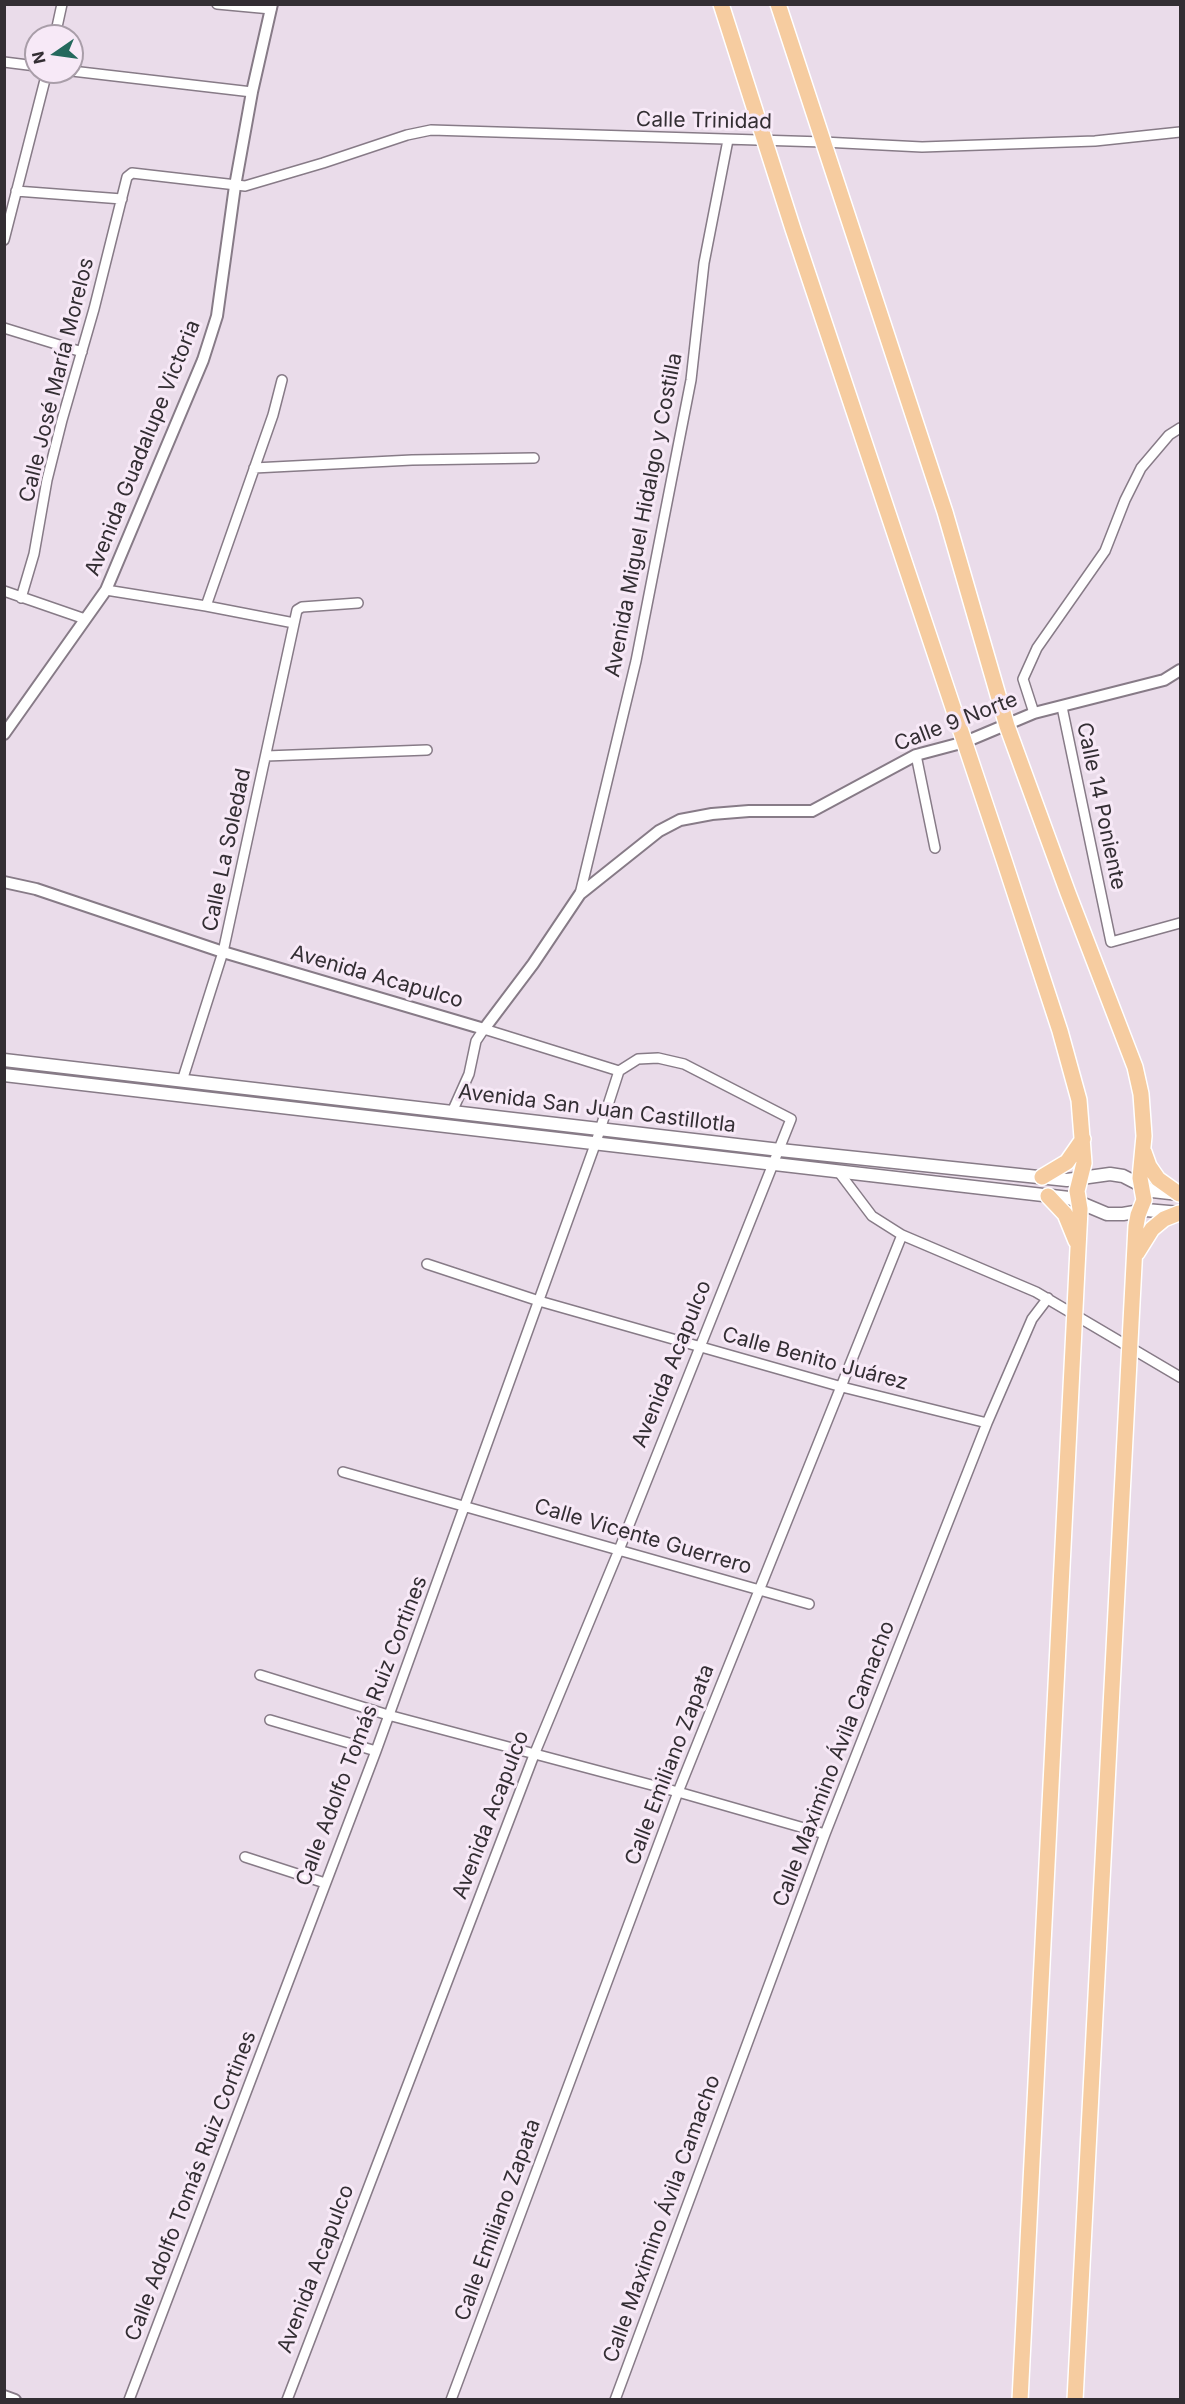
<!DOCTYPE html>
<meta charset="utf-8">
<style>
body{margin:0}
#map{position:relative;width:1185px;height:2404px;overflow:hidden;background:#eadcea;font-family:Inter,sans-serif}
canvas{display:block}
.frame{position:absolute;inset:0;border:6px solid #332e33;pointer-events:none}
.north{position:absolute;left:24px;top:24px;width:60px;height:60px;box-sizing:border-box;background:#f7e9f7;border:2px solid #a99ea9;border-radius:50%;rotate:257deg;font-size:16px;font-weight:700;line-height:24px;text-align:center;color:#332e33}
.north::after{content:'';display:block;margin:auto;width:21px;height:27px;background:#24695d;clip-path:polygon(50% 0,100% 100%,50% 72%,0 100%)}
</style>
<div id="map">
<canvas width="1185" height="2404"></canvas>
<div class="frame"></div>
<div class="north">N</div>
</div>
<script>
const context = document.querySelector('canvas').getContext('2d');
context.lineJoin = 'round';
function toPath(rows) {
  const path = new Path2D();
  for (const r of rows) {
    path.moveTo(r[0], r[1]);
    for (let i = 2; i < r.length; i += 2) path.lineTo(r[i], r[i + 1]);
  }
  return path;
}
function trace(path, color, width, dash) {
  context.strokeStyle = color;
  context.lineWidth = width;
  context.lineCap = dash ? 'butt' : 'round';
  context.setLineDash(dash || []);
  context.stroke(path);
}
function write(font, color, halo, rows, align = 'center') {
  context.font = font + ' Inter,sans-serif';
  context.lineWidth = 6;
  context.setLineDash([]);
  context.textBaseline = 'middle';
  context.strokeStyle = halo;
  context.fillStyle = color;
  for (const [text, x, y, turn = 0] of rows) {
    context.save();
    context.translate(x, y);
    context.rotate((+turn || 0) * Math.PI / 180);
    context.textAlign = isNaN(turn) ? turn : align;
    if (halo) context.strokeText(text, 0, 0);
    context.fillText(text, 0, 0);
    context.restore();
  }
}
const minor = toPath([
 [217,4,271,9],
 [55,36,62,4],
 [4,62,36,66],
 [72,71,252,92],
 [16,191,122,199],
 [4,240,47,72],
 [4,328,82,352],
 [254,468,412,460,534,458],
 [106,590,206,606,294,623],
 [4,591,85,619],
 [21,598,34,554,47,480,62,420,94,309,127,177,132,173,245,186,323,163,407,135,431,130,823,142,922,147,1095,141,1180,132],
 [206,606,273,415,282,380],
 [1062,707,1111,942,1180,923],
 [1034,713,1023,679,1037,648,1105,551,1125,500,1141,468,1169,435,1180,428],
 [916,755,935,848],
 [266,756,427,750],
 [580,894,636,661,691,380,704,263,728,140],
 [182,1081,223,952,297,610,302,607,358,603],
 [452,1112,469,1074,476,1041,484,1029,619,1071],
 [838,1171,872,1216,902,1235,1036,1292,1180,1377],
 [427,1264,539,1301,842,1387,987,1423],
 [343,1472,809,1604],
 [260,1675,388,1715,678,1792,825,1834],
 [270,1720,376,1751],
 [245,1857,325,1883],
 [129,2400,376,1751,596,1142,619,1071],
 [287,2400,534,1755,619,1550,791,1119,684,1064,658,1058,638,1059,619,1071],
 [451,2400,678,1792,902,1235],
 [615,2400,825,1834,987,1423,1032,1319,1048,1298]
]);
const tertiary = toPath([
 [4,734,106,590,203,360,217,316,235,186,252,92,272,4],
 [4,882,36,889,223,952,484,1029,533,964,580,894,659,831,680,820,712,814,749,811,812,811,916,755,965,742,1034,713,1164,680,1180,670],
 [4,2396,15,2400]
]);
const secondary = toPath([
 [4,1060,780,1150,1067,1180,1110,1174,1123,1176,1152,1191,1179,1194],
 [4,1075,1069,1198,1107,1214,1123,1214,1146,1210,1180,1213]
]);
const trunk = toPath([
 [721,4,793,229,1004,860,1060,1031,1079,1100,1084,1163,1077,1191,1080,1209,1020,2400],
 [778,4,945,512,1007,726,1068,893,1135,1067,1141,1094,1144,1136,1140,1178,1144,1200,1138,1215,1136,1226,1075,2400],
 [1144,1152,1149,1166,1158,1179,1179,1194],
 [1042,1177,1067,1162,1083,1139],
 [1048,1196,1065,1214,1076,1241],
 [1137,1253,1152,1229,1164,1219,1179,1213]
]);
const streetNames = [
 ["Calle Trinidad",704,121,1],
 ["Calle José María Morelos",57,380,-76],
 ["Avenida Guadalupe Victoria",143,448,-68],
 ["Avenida Miguel Hidalgo y Costilla",644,515,-79],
 ["Calle 9 Norte",956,722,-21],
 ["Calle 14 Poniente",1101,806,78],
 ["Calle La Soledad",227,850,-78],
 ["Avenida Acapulco",377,977,16],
 ["Avenida San Juan Castillotla",597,1109,7],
 ["Calle Benito Juárez",815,1359,15],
 ["Avenida Acapulco",672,1364,-68],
 ["Calle Vicente Guerrero",643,1537,16],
 ["Calle Adolfo Tomás Ruiz Cortines",362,1731,-69],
 ["Calle Maximino Ávila Camacho",834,1764,-69],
 ["Calle Emiliano Zapata",670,1765,-69],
 ["Avenida Acapulco",491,1815,-69],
 ["Calle Adolfo Tomás Ruiz Cortines",191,2186,-69],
 ["Calle Maximino Ávila Camacho",662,2219,-70],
 ["Calle Emiliano Zapata",498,2220,-70],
 ["Avenida Acapulco",316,2269,-69]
];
trace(minor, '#877b87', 12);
trace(tertiary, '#877b87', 14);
trace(secondary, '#877b87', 15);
trace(trunk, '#fff', 18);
trace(minor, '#fff', 9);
trace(tertiary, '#fff', 10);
trace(secondary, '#fff', 12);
trace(trunk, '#f6cca0', 15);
write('21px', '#332e33', '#f7e9f7', streetNames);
</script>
